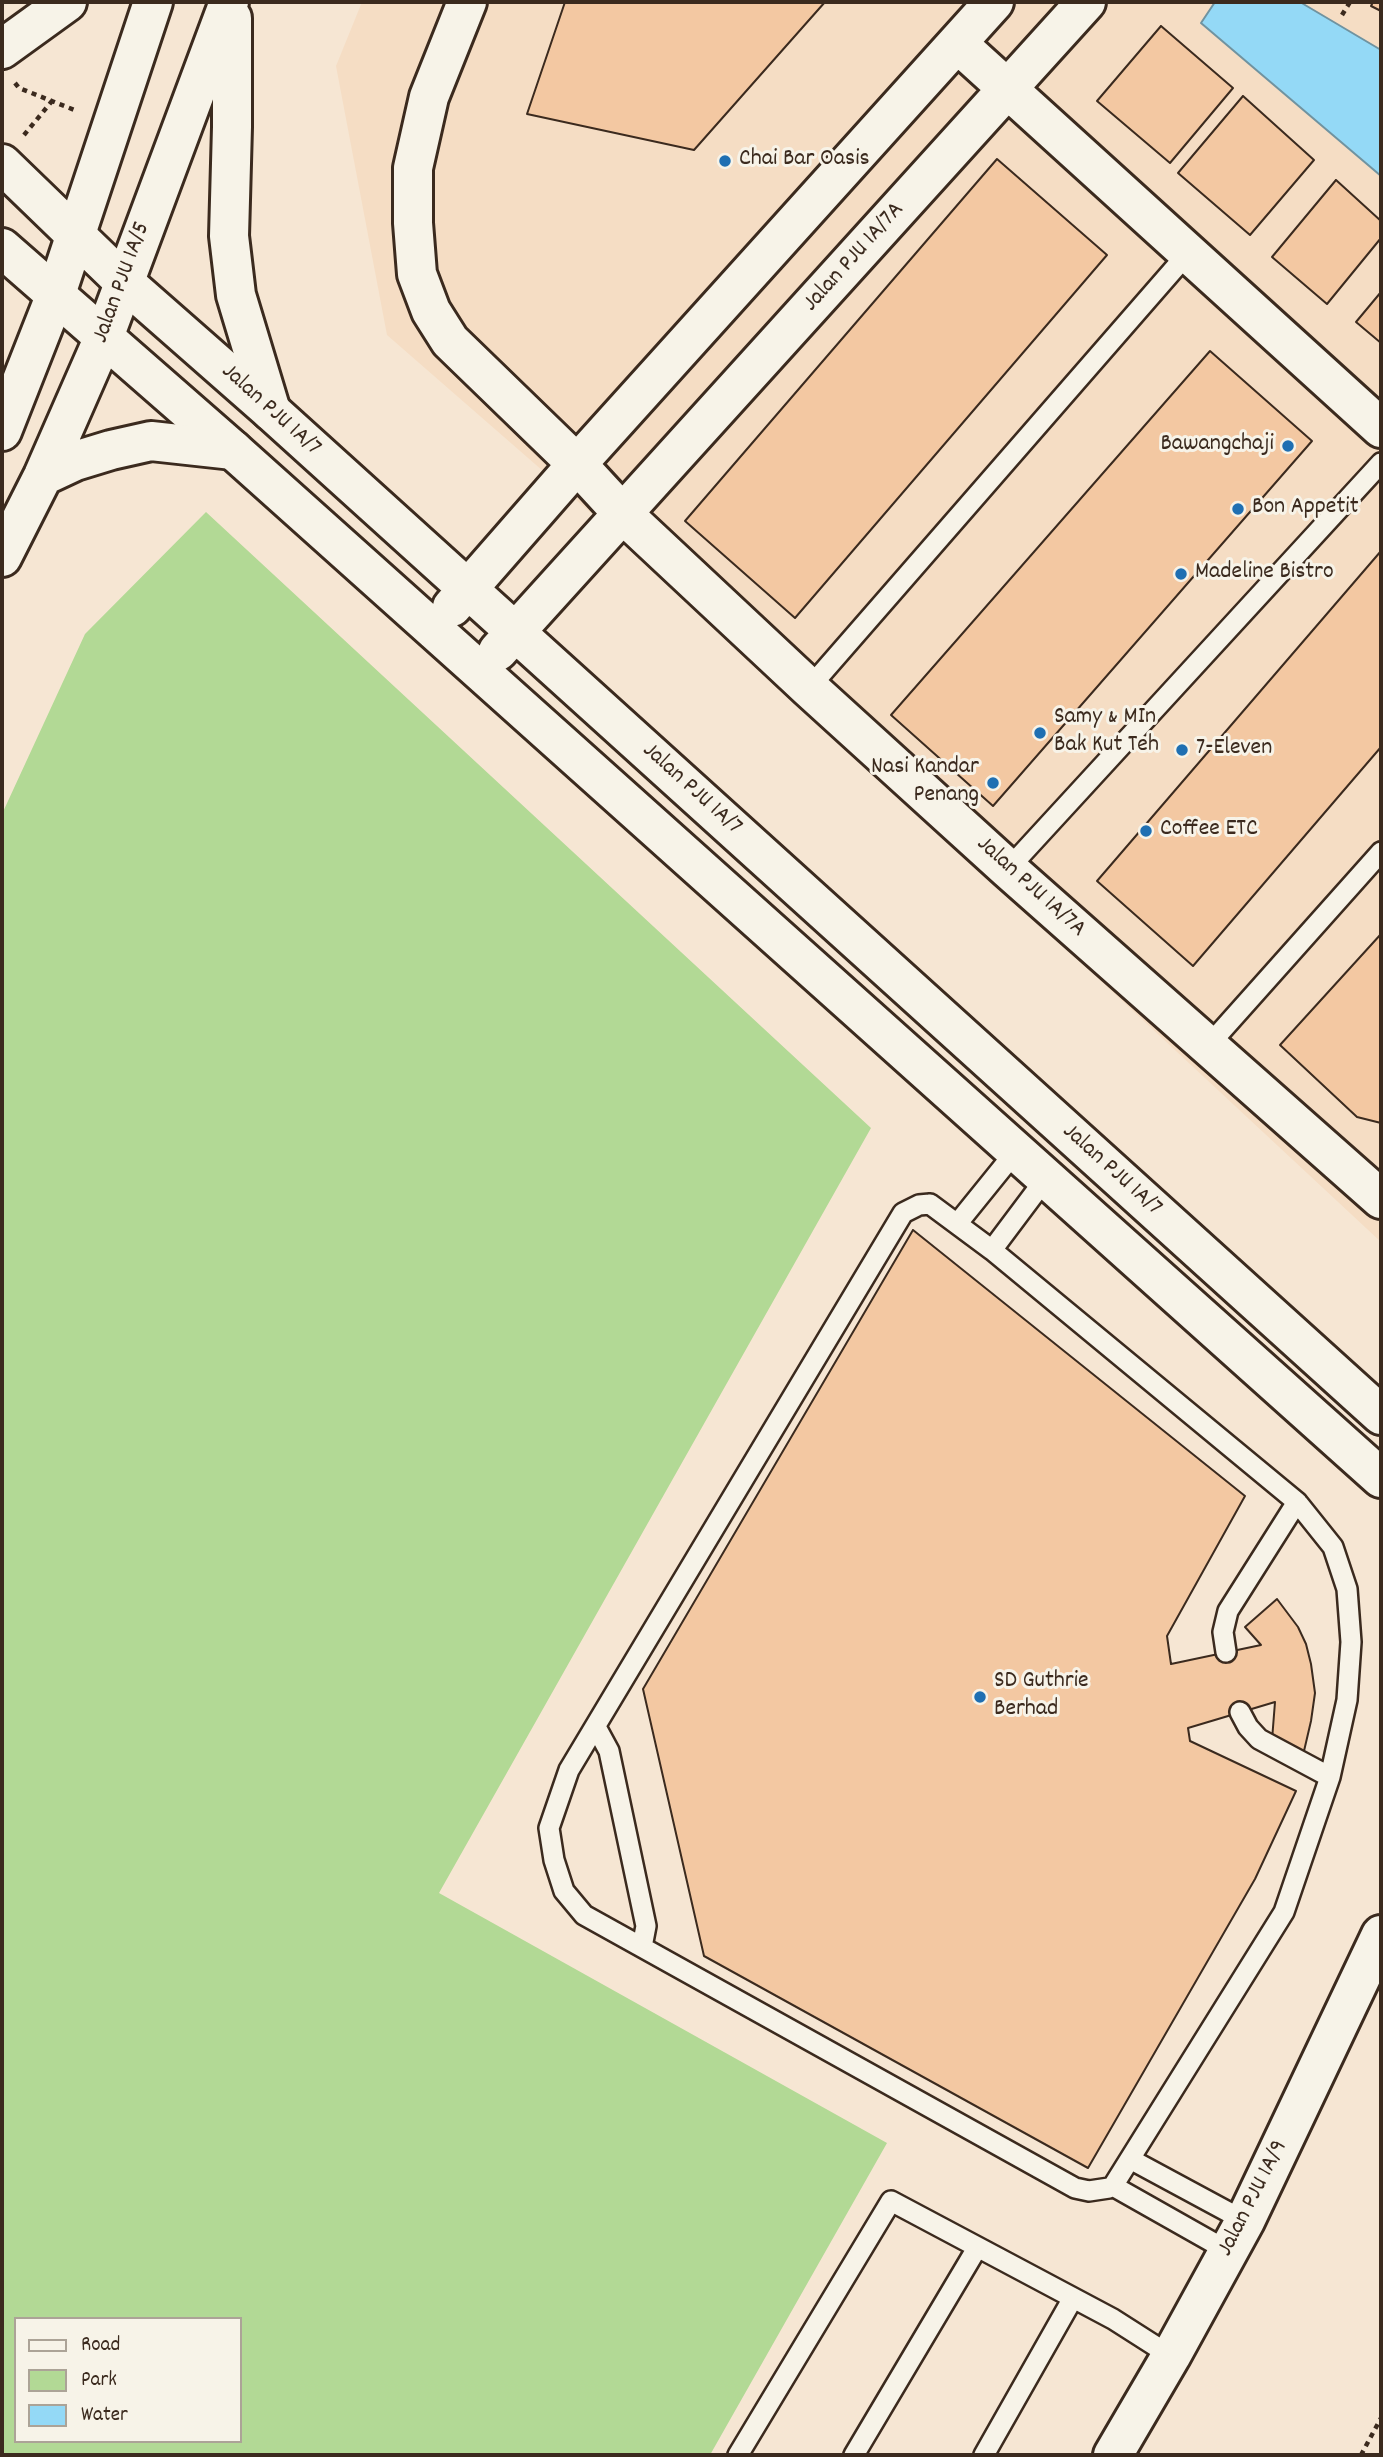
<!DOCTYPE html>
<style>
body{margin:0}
#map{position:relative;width:1383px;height:2457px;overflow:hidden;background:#f6e6d3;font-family:Dekko,sans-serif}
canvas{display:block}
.frame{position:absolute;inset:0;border:4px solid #3b2a1e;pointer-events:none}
.legend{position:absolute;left:14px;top:2317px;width:228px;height:126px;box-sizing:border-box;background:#f7f3e8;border:2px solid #aca397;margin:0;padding:9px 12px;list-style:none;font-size:21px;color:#3b2a1e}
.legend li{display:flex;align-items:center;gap:14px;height:35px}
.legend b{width:35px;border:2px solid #aca397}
</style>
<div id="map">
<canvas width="1383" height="2457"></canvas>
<div class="frame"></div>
<ul class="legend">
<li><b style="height:9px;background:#f7f3e8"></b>Road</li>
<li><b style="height:19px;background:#b2d995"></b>Park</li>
<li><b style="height:19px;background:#94d9f6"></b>Water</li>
</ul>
</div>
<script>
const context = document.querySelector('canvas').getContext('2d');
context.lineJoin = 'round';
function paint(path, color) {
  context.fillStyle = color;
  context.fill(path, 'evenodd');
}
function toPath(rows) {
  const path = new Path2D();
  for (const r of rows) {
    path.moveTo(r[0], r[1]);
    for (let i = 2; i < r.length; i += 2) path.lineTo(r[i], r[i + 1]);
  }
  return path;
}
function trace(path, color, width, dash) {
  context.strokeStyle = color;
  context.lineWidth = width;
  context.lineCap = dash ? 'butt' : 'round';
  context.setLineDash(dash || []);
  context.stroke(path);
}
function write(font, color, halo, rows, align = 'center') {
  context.font = font + ' Dekko,sans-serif';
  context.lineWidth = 6;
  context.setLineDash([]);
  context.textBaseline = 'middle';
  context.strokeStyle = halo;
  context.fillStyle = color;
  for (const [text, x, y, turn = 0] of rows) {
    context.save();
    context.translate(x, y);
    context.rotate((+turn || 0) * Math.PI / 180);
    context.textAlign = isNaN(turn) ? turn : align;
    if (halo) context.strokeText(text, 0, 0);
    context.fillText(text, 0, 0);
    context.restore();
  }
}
const built = toPath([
 [362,2,1381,2,1381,1242,707,614,387,335,336,66]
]);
const green = toPath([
 [206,512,871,1128,439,1893,887,2143,710,2455,2,2455,2,814,85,634],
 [16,2319,240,2319,240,2441,16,2441]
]);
const water = toPath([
 [1215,2,1300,2,1381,50,1381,176,1201,23,1215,2]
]);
const building = toPath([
 [565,2,825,2,694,150,527,114,565,2],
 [1373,2,1381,2,1381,11,1371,6,1373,2],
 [1161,26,1233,88,1170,163,1097,101,1161,26],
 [1243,96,1314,160,1250,235,1178,173,1243,96],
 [997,159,1107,255,795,618,685,521,997,159],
 [1336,180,1381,221,1381,238,1327,304,1272,257,1336,180],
 [1381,292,1381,343,1356,322,1381,292],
 [1210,351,1312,441,993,806,891,715,1210,351],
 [1381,551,1381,747,1193,966,1097,881,1381,551],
 [1381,934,1381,1123,1357,1117,1280,1045,1381,934],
 [913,1230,1245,1496,1167,1636,1171,1664,1261,1645,1245,1627,1277,1599,1298,1627,1306,1644,1311,1664,1315,1693,1311,1721,1304,1751,1272,1740,1275,1702,1188,1728,1190,1741,1296,1791,1255,1879,1088,2168,704,1956,643,1689,913,1230]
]);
const path = toPath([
 [1342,15,1350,2],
 [15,83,19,88,77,111],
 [24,135,52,101],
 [1361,2455,1381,2418]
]);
const service = toPath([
 [809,688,1188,253],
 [1008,869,1381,463],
 [1208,1046,1381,852],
 [930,1204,992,1250,1297,1502,1333,1547,1347,1589,1351,1642,1347,1700,1330,1777,1284,1912,1113,2186,1109,2188,1089,2191,1075,2188,584,1915,564,1891,554,1860,549,1828,569,1770,903,1213,919,1205,930,1204],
 [957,1224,1016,1151],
 [992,1250,1046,1178],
 [1226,1652,1223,1632,1228,1611,1297,1502],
 [1240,1712,1248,1727,1259,1739,1330,1777],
 [596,1727,609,1751,646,1926,642,1947],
 [1130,2159,1245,2221],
 [1113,2186,1228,2251],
 [738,2455,891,2201,1113,2319,1171,2356],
 [854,2455,977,2248],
 [984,2455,1073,2298]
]);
const minor = toPath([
 [467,2,429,97,413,168,413,223,417,274,431,311,450,341,577,464,623,514,809,688,1008,869,1381,1199],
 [957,43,1381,428],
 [2,164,123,281,271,411,1381,1415],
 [2,248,233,450,1381,1478],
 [452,607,577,464,994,2],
 [498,651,1086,2],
 [1113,2455,1171,2356,1245,2221,1381,1935]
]);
const tertiary = toPath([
 [232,18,232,127,229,236,236,295,271,411],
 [2,49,67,2],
 [2,431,56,294,153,2],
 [43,476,75,461,111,450,151,441,233,450],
 [2,557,43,476,104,337,229,2]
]);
const markers = [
 [725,161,7,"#1f6fb2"],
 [1288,446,7,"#1f6fb2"],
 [1238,509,7,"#1f6fb2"],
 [1181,574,7,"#1f6fb2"],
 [1040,733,7,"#1f6fb2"],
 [1182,750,7,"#1f6fb2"],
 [993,783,7,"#1f6fb2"],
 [1146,831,7,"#1f6fb2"],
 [980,1697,7,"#1f6fb2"]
];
const poiNames = [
 ["Chai Bar Oasis",739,161],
 ["Bawangchaji",1274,446,"right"],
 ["Bon Appetit",1252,509],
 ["Madeline Bistro",1195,574],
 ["Samy & MIn",1054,719],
 ["Bak Kut Teh",1054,747],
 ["7-Eleven",1196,750],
 ["Nasi Kandar",979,769,"right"],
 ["Penang",979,797,"right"],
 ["Coffee ETC",1160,831],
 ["SD Guthrie",994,1683],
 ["Berhad",994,1711]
];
const streetNames = [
 ["Jalan PJU 1A/7A",855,258,-48],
 ["Jalan PJU 1A/5",123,283,-70],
 ["Jalan PJU 1A/7",270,411,42],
 ["Jalan PJU 1A/7",691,790,42],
 ["Jalan PJU 1A/7A",1030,888,42],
 ["Jalan PJU 1A/7",1111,1171,42],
 ["Jalan PJU 1A/9",1254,2199,-63]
];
paint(built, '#f5ddc4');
paint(green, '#b2d995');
paint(water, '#94d9f6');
trace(water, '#7093a0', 2);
paint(building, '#f3c8a2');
trace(building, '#3b2a1e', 2);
trace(service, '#3b2a1e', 24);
trace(minor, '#3b2a1e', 44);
trace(tertiary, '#3b2a1e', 44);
trace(path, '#3b2a1e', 4.5, [5, 5]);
trace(service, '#f7f3e8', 19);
trace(minor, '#f7f3e8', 38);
trace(tertiary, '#f7f3e8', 38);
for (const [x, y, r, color] of markers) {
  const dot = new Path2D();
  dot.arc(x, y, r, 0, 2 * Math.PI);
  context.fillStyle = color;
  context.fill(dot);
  trace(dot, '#f7f3e8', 2.5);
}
write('24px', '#3b2a1e', '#f7f3e8', poiNames, 'left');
write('24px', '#3b2a1e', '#f7f3e8', streetNames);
</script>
